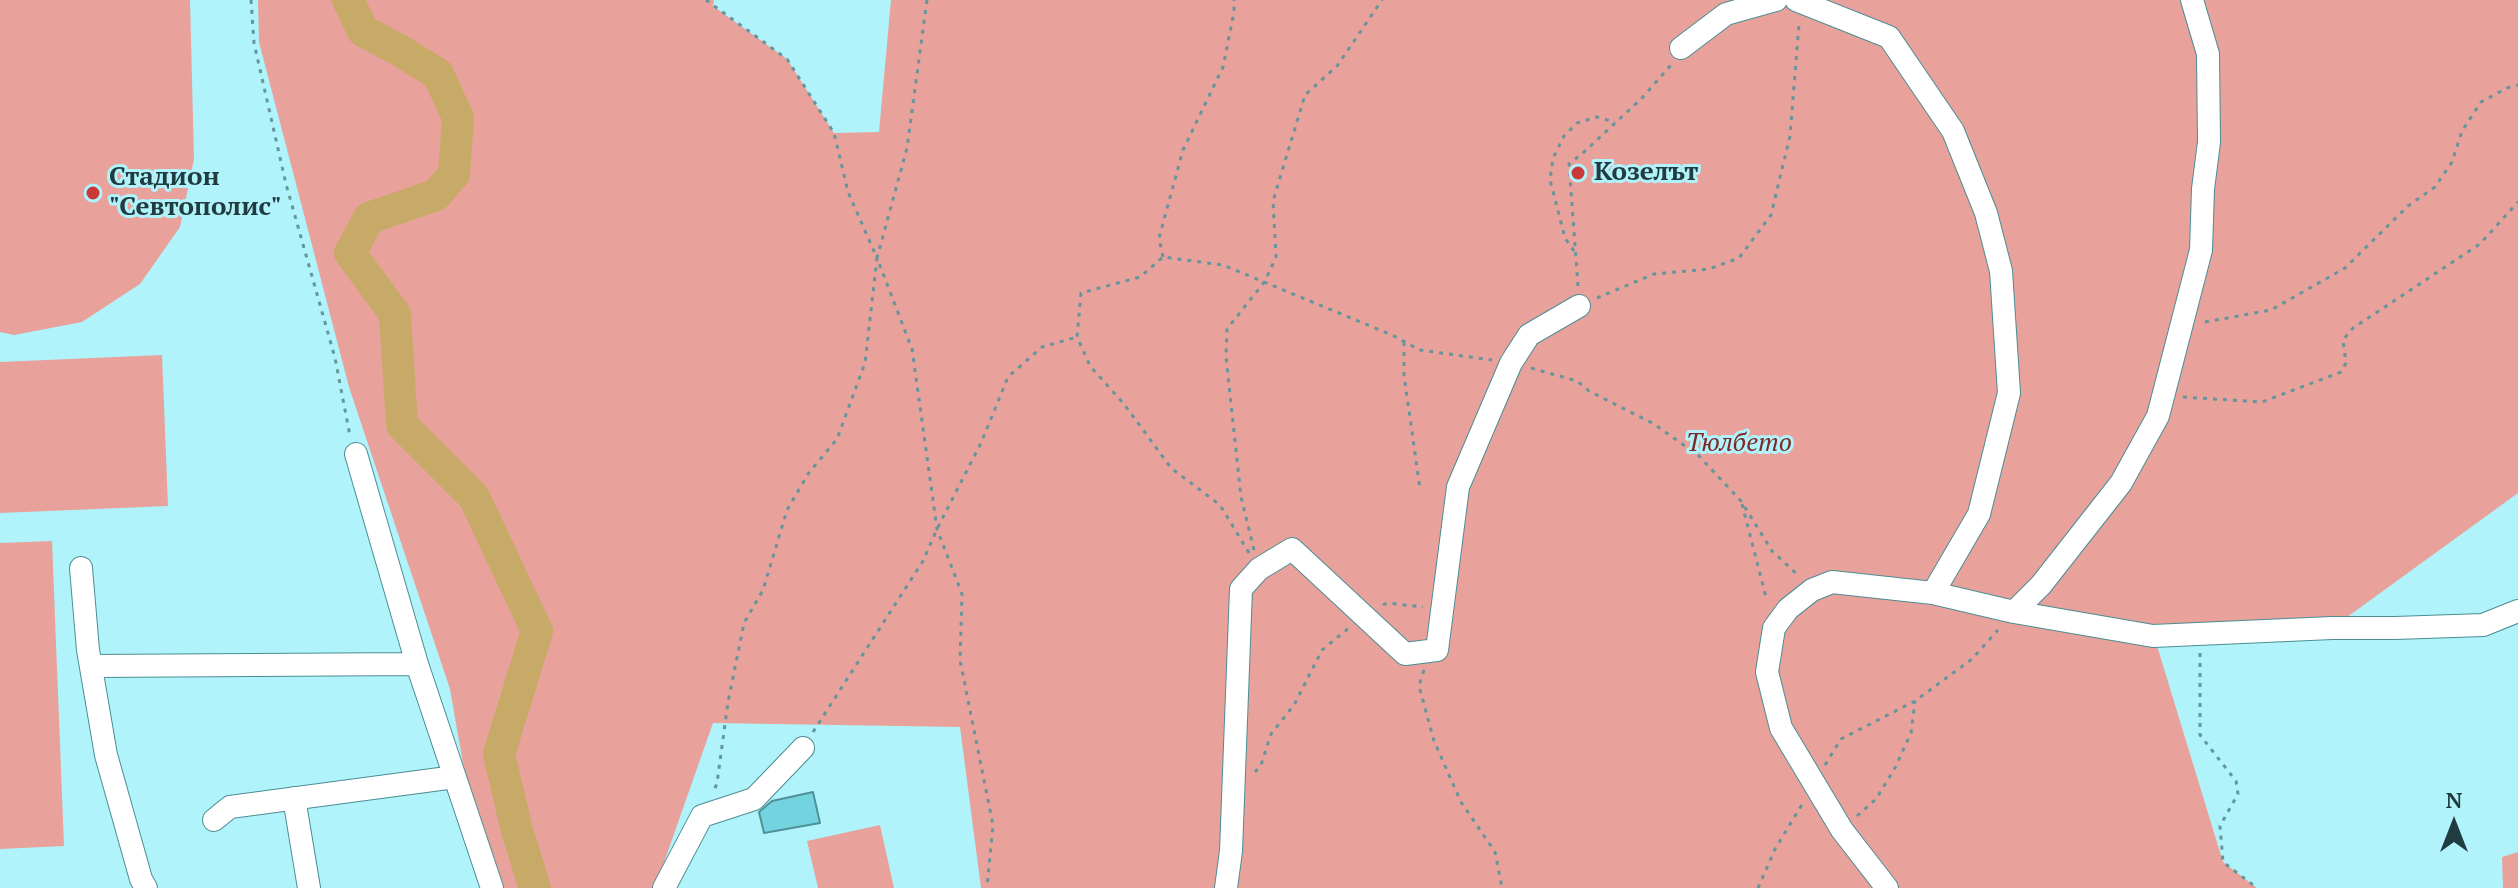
<!DOCTYPE html>
<meta charset="utf-8">
<style>
body{margin:0}
#map{position:relative;width:2518px;height:888px;overflow:hidden;background:#b0f3fb;font-family:"PT Serif",serif}
canvas{display:block}
.north{position:absolute;left:2414px;top:784px;width:80px;height:80px;-webkit-text-stroke:6px #b0f3fb;paint-order:stroke;rotate:0deg;font-size:22px;font-weight:700;line-height:32px;text-align:center;color:#213c40}
.north::after{content:'';display:block;margin:auto;width:28px;height:36px;background:#213c40;clip-path:polygon(50% 0,100% 100%,50% 72%,0 100%)}
</style>
<div id="map">
<canvas width="2518" height="888"></canvas>
<div class="north">N</div>
</div>
<script>
const context = document.querySelector('canvas').getContext('2d');
context.lineJoin = 'round';
function paint(path, color) {
  context.fillStyle = color;
  context.fill(path, 'evenodd');
}
function toPath(rows) {
  const path = new Path2D();
  for (const r of rows) {
    path.moveTo(r[0], r[1]);
    for (let i = 2; i < r.length; i += 2) path.lineTo(r[i], r[i + 1]);
  }
  return path;
}
function trace(path, color, width, dash) {
  context.strokeStyle = color;
  context.lineWidth = width;
  context.lineCap = dash ? 'butt' : 'round';
  context.setLineDash(dash || []);
  context.stroke(path);
}
function write(font, color, halo, rows, align = 'center') {
  context.font = font + ' "PT Serif",serif';
  context.lineWidth = 6;
  context.setLineDash([]);
  context.textBaseline = 'middle';
  context.strokeStyle = halo;
  context.fillStyle = color;
  for (const [text, x, y, turn = 0] of rows) {
    context.save();
    context.translate(x, y);
    context.rotate((+turn || 0) * Math.PI / 180);
    context.textAlign = isNaN(turn) ? turn : align;
    if (halo) context.strokeText(text, 0, 0);
    context.fillText(text, 0, 0);
    context.restore();
  }
}
const green = toPath([
 [0,0,190,0,194,159,180,227,140,284,82,322,14,335,0,332],
 [258,0,714,0,713,6,787,59,834,133,879,132,891,0,2518,0,2518,493,2332,628,2154,636,2223,862,2257,888,981,888,960,727,713,723,655,888,501,888,465,775,450,689,349,387,259,42],
 [162,355,168,506,0,513,0,362],
 [52,541,64,846,0,849,0,543],
 [880,825,894,888,818,888,807,841],
 [2518,852,2518,888,2503,888,2502,857]
]);
const river = toPath([
 [348,0,363,31,399,50,438,74,458,118,454,174,436,195,369,218,350,253,395,314,402,425,474,497,537,631,499,754,517,831,535,888]
]);
const building = toPath([
 [813,792,820,823,764,833,759,812,772,801,813,792]
]);
const path = toPath([
 [251,0,254,43,286,184,335,358,350,436],
 [706,0,787,59,834,133,848,192,877,258,865,363,837,439,808,474,787,510,763,590,744,623,728,702,717,783,714,791],
 [927,0,907,148,877,258,912,349,937,529,962,594,960,660,993,825,987,888],
 [1574,251,1565,238,1550,180,1553,158,1564,136,1577,123,1596,117,1615,122],
 [1163,257,1159,238,1183,150,1223,67,1234,12,1234,0],
 [1578,286,1569,164,1584,152,1642,98,1671,65],
 [1597,298,1654,274,1709,269,1739,258,1771,215,1790,136,1799,24],
 [2205,322,2271,310,2345,268,2408,206,2435,187,2452,162,2462,131,2481,102,2507,88,2518,85],
 [1404,342,1404,375,1420,489],
 [1531,368,1577,381,1589,391,1654,424,1699,456,1741,501,1772,551,1799,576],
 [2183,397,2262,402,2341,372,2346,363,2343,340,2353,328,2480,244,2518,202],
 [1742,504,1767,601],
 [1254,550,1241,497,1226,357,1227,329,1265,281,1276,257,1273,201,1305,95,1337,66,1382,0],
 [1249,553,1220,505,1171,468,1124,404,1090,366,1077,337,1081,293,1140,277,1163,257,1223,265,1392,335,1420,350,1492,360],
 [1383,605,1387,603,1423,607],
 [2200,653,2200,735,2236,781,2238,794,2220,826,2223,862,2257,888],
 [1424,670,1419,686,1434,741,1461,802,1495,852,1502,888],
 [813,732,923,561,937,529,981,443,1008,377,1042,347,1077,337],
 [1825,765,1841,739,1915,701,1972,659,1998,630],
 [1255,772,1261,765,1271,734,1294,705,1322,650,1350,627],
 [1857,816,1876,799,1895,768,1911,733,1915,701],
 [1758,888,1775,849,1803,803]
]);
const minor = toPath([
 [1796,0,1889,37,1953,131,1986,213,2001,271,2009,393,1979,514,1933,593],
 [1681,48,1726,14,1776,0],
 [356,454,417,664,492,888],
 [81,568,88,650,106,755,141,879,146,888],
 [2014,612,2041,585,2121,483,2158,416,2201,250,2203,189,2209,142,2208,54,2192,0],
 [91,666,417,664],
 [294,798,309,888],
 [214,820,230,807,455,777],
 [664,888,702,816,754,799,803,748],
 [1226,888,1231,851,1241,589,1259,569,1292,549,1405,654,1437,650,1458,487,1511,363,1529,335,1579,306],
 [1887,888,1842,830,1781,728,1767,672,1774,628,1788,609,1812,590,1832,582,1933,593,2014,612,2153,636,2332,628,2395,628,2483,625,2518,611]
]);
const markers = [
 [1578,173,8,"#c83939"],
 [93,193,8,"#c83939"]
];
const poiNames = [
 ["Козелът",1594,173],
 ["Стадион",109,178],
 ["\"Севтополис\"",109,208]
];
const parkNames = [
 ["Тюлбето",1739,444]
];
paint(green, '#e8a29b');
trace(river, '#c8aa68', 32);
paint(building, '#73d3de');
trace(building, '#509198', 2);
trace(minor, '#4c8d94', 24);
trace(path, '#66959b', 3, [4, 6]);
trace(minor, '#fff', 22);
for (const [x, y, r, color] of markers) {
  const dot = new Path2D();
  dot.arc(x, y, r, 0, 2 * Math.PI);
  context.fillStyle = color;
  context.fill(dot);
  trace(dot, '#b0f3fb', 3);
}
write('bold 26px', '#213c40', '#b0f3fb', poiNames, 'left');
write('italic 26px', '#7f2826', '#b0f3fb', parkNames);
</script>
